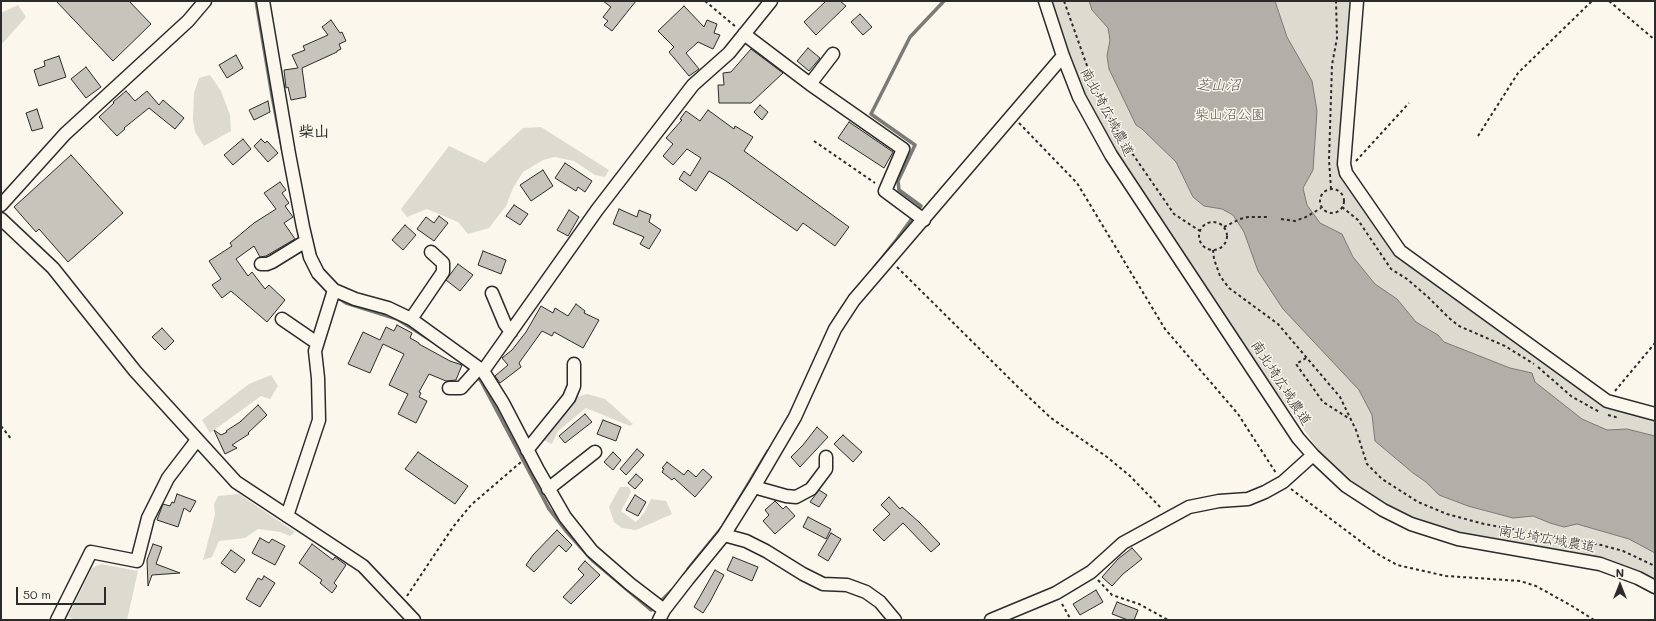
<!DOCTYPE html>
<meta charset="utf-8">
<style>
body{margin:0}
#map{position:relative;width:1656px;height:621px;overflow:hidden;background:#fbf7ec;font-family:Mali,sans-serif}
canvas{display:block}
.frame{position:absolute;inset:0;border:2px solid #2b2b2b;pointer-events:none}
.north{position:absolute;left:1600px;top:565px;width:40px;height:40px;-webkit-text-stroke:3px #fbf7ec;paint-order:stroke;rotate:0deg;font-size:11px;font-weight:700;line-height:16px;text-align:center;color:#2b2b2b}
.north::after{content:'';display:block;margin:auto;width:14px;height:18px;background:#2b2b2b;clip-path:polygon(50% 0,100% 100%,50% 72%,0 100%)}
.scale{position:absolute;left:16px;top:587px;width:90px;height:18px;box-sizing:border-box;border:2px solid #2b2b2b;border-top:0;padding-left:5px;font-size:12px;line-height:14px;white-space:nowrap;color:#2b2b2b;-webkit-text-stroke:3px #fbf7ec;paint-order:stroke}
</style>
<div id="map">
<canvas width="1656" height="621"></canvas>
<div class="frame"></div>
<div class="north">N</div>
<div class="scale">50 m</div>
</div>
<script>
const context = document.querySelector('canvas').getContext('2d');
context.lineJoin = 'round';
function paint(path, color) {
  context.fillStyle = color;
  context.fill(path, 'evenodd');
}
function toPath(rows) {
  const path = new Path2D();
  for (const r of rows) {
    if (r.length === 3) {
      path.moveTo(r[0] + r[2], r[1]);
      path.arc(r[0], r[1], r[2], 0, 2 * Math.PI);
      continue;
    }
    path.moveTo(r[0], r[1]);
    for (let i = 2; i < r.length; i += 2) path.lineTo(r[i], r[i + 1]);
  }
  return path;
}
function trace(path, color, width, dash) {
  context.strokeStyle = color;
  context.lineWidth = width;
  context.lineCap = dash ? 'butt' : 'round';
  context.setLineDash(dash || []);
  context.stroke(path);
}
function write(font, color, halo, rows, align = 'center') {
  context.font = font + ' Mali,"Klee One",sans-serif';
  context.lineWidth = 3;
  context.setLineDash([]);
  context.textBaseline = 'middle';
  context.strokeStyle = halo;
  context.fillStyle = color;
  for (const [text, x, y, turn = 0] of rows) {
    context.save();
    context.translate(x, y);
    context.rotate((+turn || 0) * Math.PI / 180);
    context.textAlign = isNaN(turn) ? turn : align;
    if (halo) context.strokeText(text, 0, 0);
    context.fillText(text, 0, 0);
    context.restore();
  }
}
const green = toPath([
 [1052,1,1353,1,1340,173,1393,249,1556,370,1655,418,1655,580,1644,574,1615,563,1594,557,1462,534,1412,517,1383,503,1358,486,1320,452,1266,377,1097,121,1077,74],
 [18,5,26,17,1,45,1,13],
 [210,75,221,91,230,115,231,131,204,146,195,132,193,119,194,93,199,78],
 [541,127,609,170,605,177,595,175,574,161,555,157,543,160,523,172,513,188,506,206,489,228,468,234,458,222,427,209,407,217,401,209,449,146,485,163,523,128],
 [271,375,278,386,270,399,261,396,210,433,202,420,249,384],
 [587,394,605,399,633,424,630,426,586,408,558,431,552,444,543,440,577,397],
 [620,487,629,487,631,492,621,511,636,522,644,513,651,499,666,501,672,514,636,530,622,528,614,522,609,507],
 [239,494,295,532,290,536,280,532,258,529,245,538,219,541,212,557,203,560,215,515,214,504,218,496],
 [101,564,138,571,127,620,76,620,68,617,92,568]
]);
const water = toPath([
 [1089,1,1275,1,1287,37,1312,81,1317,111,1313,170,1303,188,1307,205,1320,223,1342,234,1353,257,1375,284,1397,299,1416,322,1438,335,1444,342,1510,368,1532,373,1535,382,1582,419,1607,430,1627,429,1655,436,1655,553,1629,539,1577,524,1564,527,1550,523,1533,516,1513,518,1468,506,1439,495,1426,482,1413,473,1375,441,1372,415,1359,390,1283,309,1258,271,1244,232,1233,215,1222,209,1204,206,1193,197,1176,162,1142,129,1136,125,1109,69,1107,56,1110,40,1108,28,1092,10,1089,1]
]);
const stream = toPath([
 [256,1,272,96,283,152],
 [874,268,897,239,921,206,899,190,898,181,915,145,871,114,910,37,944,1],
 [337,297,346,303,397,319,432,341],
 [830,327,844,305],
 [466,365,481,381,549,509,566,531,593,561,651,610,655,607],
 [688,569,723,526,768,451],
 [659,603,672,590]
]);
const building = toPath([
 [56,1,129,1,151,24,113,61,56,1],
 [603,1,636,1,612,31,604,25,608,21,603,17,611,7,603,1],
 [826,1,840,1,846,6,816,35,804,22,826,1],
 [684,6,704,27,707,20,717,24,714,33,720,35,713,49,698,42,686,53,699,69,689,76,669,52,674,47,658,31,684,6],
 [860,14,872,27,863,35,851,22,860,14],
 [331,20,340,33,342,32,346,41,339,44,341,49,337,51,337,52,302,68,306,97,291,100,288,87,286,88,284,70,298,68,292,55,305,50,303,46,328,35,322,27,331,20],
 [808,48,820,58,809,71,797,61,808,48],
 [751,49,783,73,751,103,719,103,718,85,724,85,723,73,731,72,751,49],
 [236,55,243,68,227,78,219,65,236,55],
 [59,56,66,77,39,86,34,70,45,66,44,61,59,56],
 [86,67,101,87,86,98,71,79,86,67],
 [126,91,135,101,147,91,159,105,163,100,184,118,175,129,149,108,124,128,125,129,117,136,99,117,114,103,113,102,126,91],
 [268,101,270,112,254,120,249,110,268,101],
 [760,105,768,112,762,120,754,112,760,105],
 [37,109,43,128,32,131,26,113,37,109],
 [708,110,734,129,735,126,753,137,744,151,849,227,835,246,803,223,797,231,726,181,709,171,696,191,679,179,684,171,690,176,701,158,687,149,673,165,663,156,673,144,666,138,682,120,680,119,686,111,700,121,708,110],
 [849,122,893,152,884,168,838,138,849,122],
 [243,139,251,149,233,165,224,155,243,139],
 [261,139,265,143,267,141,278,153,268,162,254,146,261,139],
 [71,155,123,213,68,262,39,229,36,232,14,207,71,155],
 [565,163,592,181,585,192,578,187,576,191,555,178,565,163],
 [543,170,553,186,531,201,520,185,543,170],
 [280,182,286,190,282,193,289,203,285,206,293,217,284,223,295,239,266,256,260,257,254,246,236,259,248,276,252,272,265,289,269,285,285,300,267,322,231,291,222,298,212,285,221,279,209,261,232,246,230,243,254,223,276,209,264,193,280,182],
 [514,205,528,214,520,225,506,216,514,205],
 [619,209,637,217,639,210,651,215,649,222,661,230,649,249,640,244,644,237,613,224,619,209],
 [569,210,579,217,568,236,557,230,569,210],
 [439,216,448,223,434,241,417,229,426,217,434,223,439,216],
 [405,225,416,235,403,250,392,240,405,225],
 [483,251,506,260,501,274,478,265,483,251],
 [458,264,473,275,460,291,446,280,458,264],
 [576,304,585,311,584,313,599,320,583,348,554,332,552,336,542,331,519,363,521,367,500,383,495,376,508,365,502,358,512,350,526,332,541,306,553,313,555,308,568,316,576,304],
 [397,325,412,333,410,338,419,343,419,344,450,361,462,365,456,380,446,381,429,374,419,392,421,393,419,397,427,401,416,423,398,414,408,394,389,385,404,354,383,344,370,373,348,364,363,332,380,340,386,327,394,331,397,325],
 [162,328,174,341,165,350,152,337,162,328],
 [258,405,267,415,248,433,249,434,232,445,237,448,225,454,214,430,221,435,227,432,226,431,240,422,258,405],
 [585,414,592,422,565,443,559,436,585,414],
 [603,420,621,427,616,441,597,434,603,420],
 [817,427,828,437,800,467,791,457,803,445,817,427],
 [843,435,862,452,853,462,834,444,843,435],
 [637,449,644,455,626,475,620,469,637,449],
 [418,452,468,486,455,504,405,469,418,452],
 [613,452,621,460,613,470,604,462,613,452],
 [667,462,684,475,688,470,696,477,703,469,712,477,695,497,674,478,672,480,662,472,664,469,662,468,667,462],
 [636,474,643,480,635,489,628,483,636,474],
 [819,490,827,495,819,507,810,502,819,490],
 [177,494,196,501,190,512,184,508,178,527,157,520,163,504,170,506,172,502,174,503,177,494],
 [635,495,646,502,638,516,626,510,635,495],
 [889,497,900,509,902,507,919,522,940,544,931,552,903,523,884,541,873,530,890,514,881,505,889,497],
 [775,501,783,509,786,506,795,516,775,534,763,521,769,515,765,510,775,501],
 [808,517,831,529,826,539,803,527,808,517],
 [557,530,572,545,566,552,559,545,534,572,526,565,533,555,557,530],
 [831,533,841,539,828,561,818,555,831,533],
 [260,538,269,543,272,539,285,546,275,565,252,553,260,538],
 [153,544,162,547,156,564,180,573,152,575,148,586,147,560,153,544],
 [312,544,333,560,335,557,346,565,334,583,337,586,332,593,320,583,322,580,299,563,312,544],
 [1132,548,1142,559,1123,574,1112,586,1102,577,1118,559,1132,548],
 [231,550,245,560,235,573,221,563,231,550],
 [733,557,758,567,752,581,727,570,733,557],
 [585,561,600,575,571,604,563,597,584,575,578,569,585,561],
 [715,570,724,575,710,602,703,613,694,607,715,570],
 [264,576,275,583,260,607,246,599,258,578,262,580,264,576],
 [1096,590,1103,602,1080,615,1073,604,1096,590],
 [1117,602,1138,610,1134,620,1128,620,1112,614,1117,602]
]);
const path = toPath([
 [705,1,736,27],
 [1064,1,1097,94,1123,140,1174,214,1200,231],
 [1609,1,1655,40],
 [1019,123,1077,183,1165,329,1238,414,1276,473],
 [1478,136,1518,73,1592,1],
 [814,141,875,183],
 [1356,161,1409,103],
 [1332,201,12],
 [1331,189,1329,160,1332,65,1337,38,1336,1],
 [1342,207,1358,220,1391,269,1407,279,1428,297,1449,318,1459,326,1505,346,1534,364],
 [1281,219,1295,221,1306,217,1321,208],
 [1213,236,14],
 [1224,227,1240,219,1248,217,1268,217],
 [1213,250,1214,259,1220,276,1229,288,1278,324,1340,397,1356,430,1367,464,1382,479,1418,502,1447,514,1484,524,1601,545,1623,551,1655,566],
 [897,267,1019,388,1051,418,1107,457,1130,476,1162,509],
 [1306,358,1296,364,1323,402,1350,419],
 [1538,367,1571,396,1592,408,1600,412],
 [1615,391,1655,343],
 [1608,415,1619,418],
 [1,426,12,440],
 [1291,489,1376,553,1397,565,1446,576,1520,581,1536,586,1572,606,1594,620],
 [1098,580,1112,595,1139,604,1168,620],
 [407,596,453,527,471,505,521,462],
 [1062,604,1071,620]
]);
const minor = toPath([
 [263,1,289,154,303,227,310,257,318,273,334,290,355,299,388,308,411,319,483,371,503,403,538,470,565,517,592,551,630,584,664,610],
 [1045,1,1063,56,1079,97,1111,155,1298,438,1313,455,1346,486,1383,510,1411,524,1458,539,1600,564,1638,578,1655,587],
 [1357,1,1344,164,1346,173,1400,251,1607,401,1655,414],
 [744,34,810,84,903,149,885,191,924,220],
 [810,84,833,54],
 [1,205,65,134,188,21,205,1],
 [1,219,53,268,135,371,236,482,363,566,414,620],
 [261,264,267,264,272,262,306,241],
 [492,293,505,324,511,332],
 [282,319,317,343],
 [411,319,443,272,443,263,431,252],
 [483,371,597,210,693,85,729,53,771,1],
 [449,388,461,388,479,368],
 [527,450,569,398,574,386,574,364],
 [754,487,786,496,796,497,811,489,826,469,826,457],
 [548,489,595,452],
 [287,516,319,420,318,378,315,351,334,290],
 [724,535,746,541,766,551,803,574,823,584,847,585,866,592,880,602,895,620],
 [57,620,91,552,137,561,148,518,168,478,197,440],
 [659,620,664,610,688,579,724,535,754,487,795,417,835,329,854,300,1063,56],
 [991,620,1056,593,1091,572,1123,543,1189,507,1219,501,1248,499,1265,492,1283,482,1313,455]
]);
const streetNames = [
 ["南北埼広域農道",1107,112,62],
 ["南北埼広域農道",1281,383,57],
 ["南北埼広域農道",1547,539,10]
];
const parkNames = [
 ["柴山沼公園",1230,115]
];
const waterNames = [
 ["芝山沼",1218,85]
];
const quarterNames = [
 ["柴山",314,132]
];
paint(green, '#dddad0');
paint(water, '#b1afa7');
trace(water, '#7b7a75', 1);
trace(stream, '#7b7a75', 3.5);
paint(building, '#c7c4bc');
trace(building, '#2b2b2b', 1);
trace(minor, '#2b2b2b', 15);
trace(path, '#2b2b2b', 2, [3, 3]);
trace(minor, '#fbf7ec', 12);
write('14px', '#2b2b2b', '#fbf7ec', streetNames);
write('14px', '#585754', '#fbf7ec', parkNames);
write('italic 15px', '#5a5956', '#fbf7ec', waterNames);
write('bold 16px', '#2b2b2b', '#fbf7ec', quarterNames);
</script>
